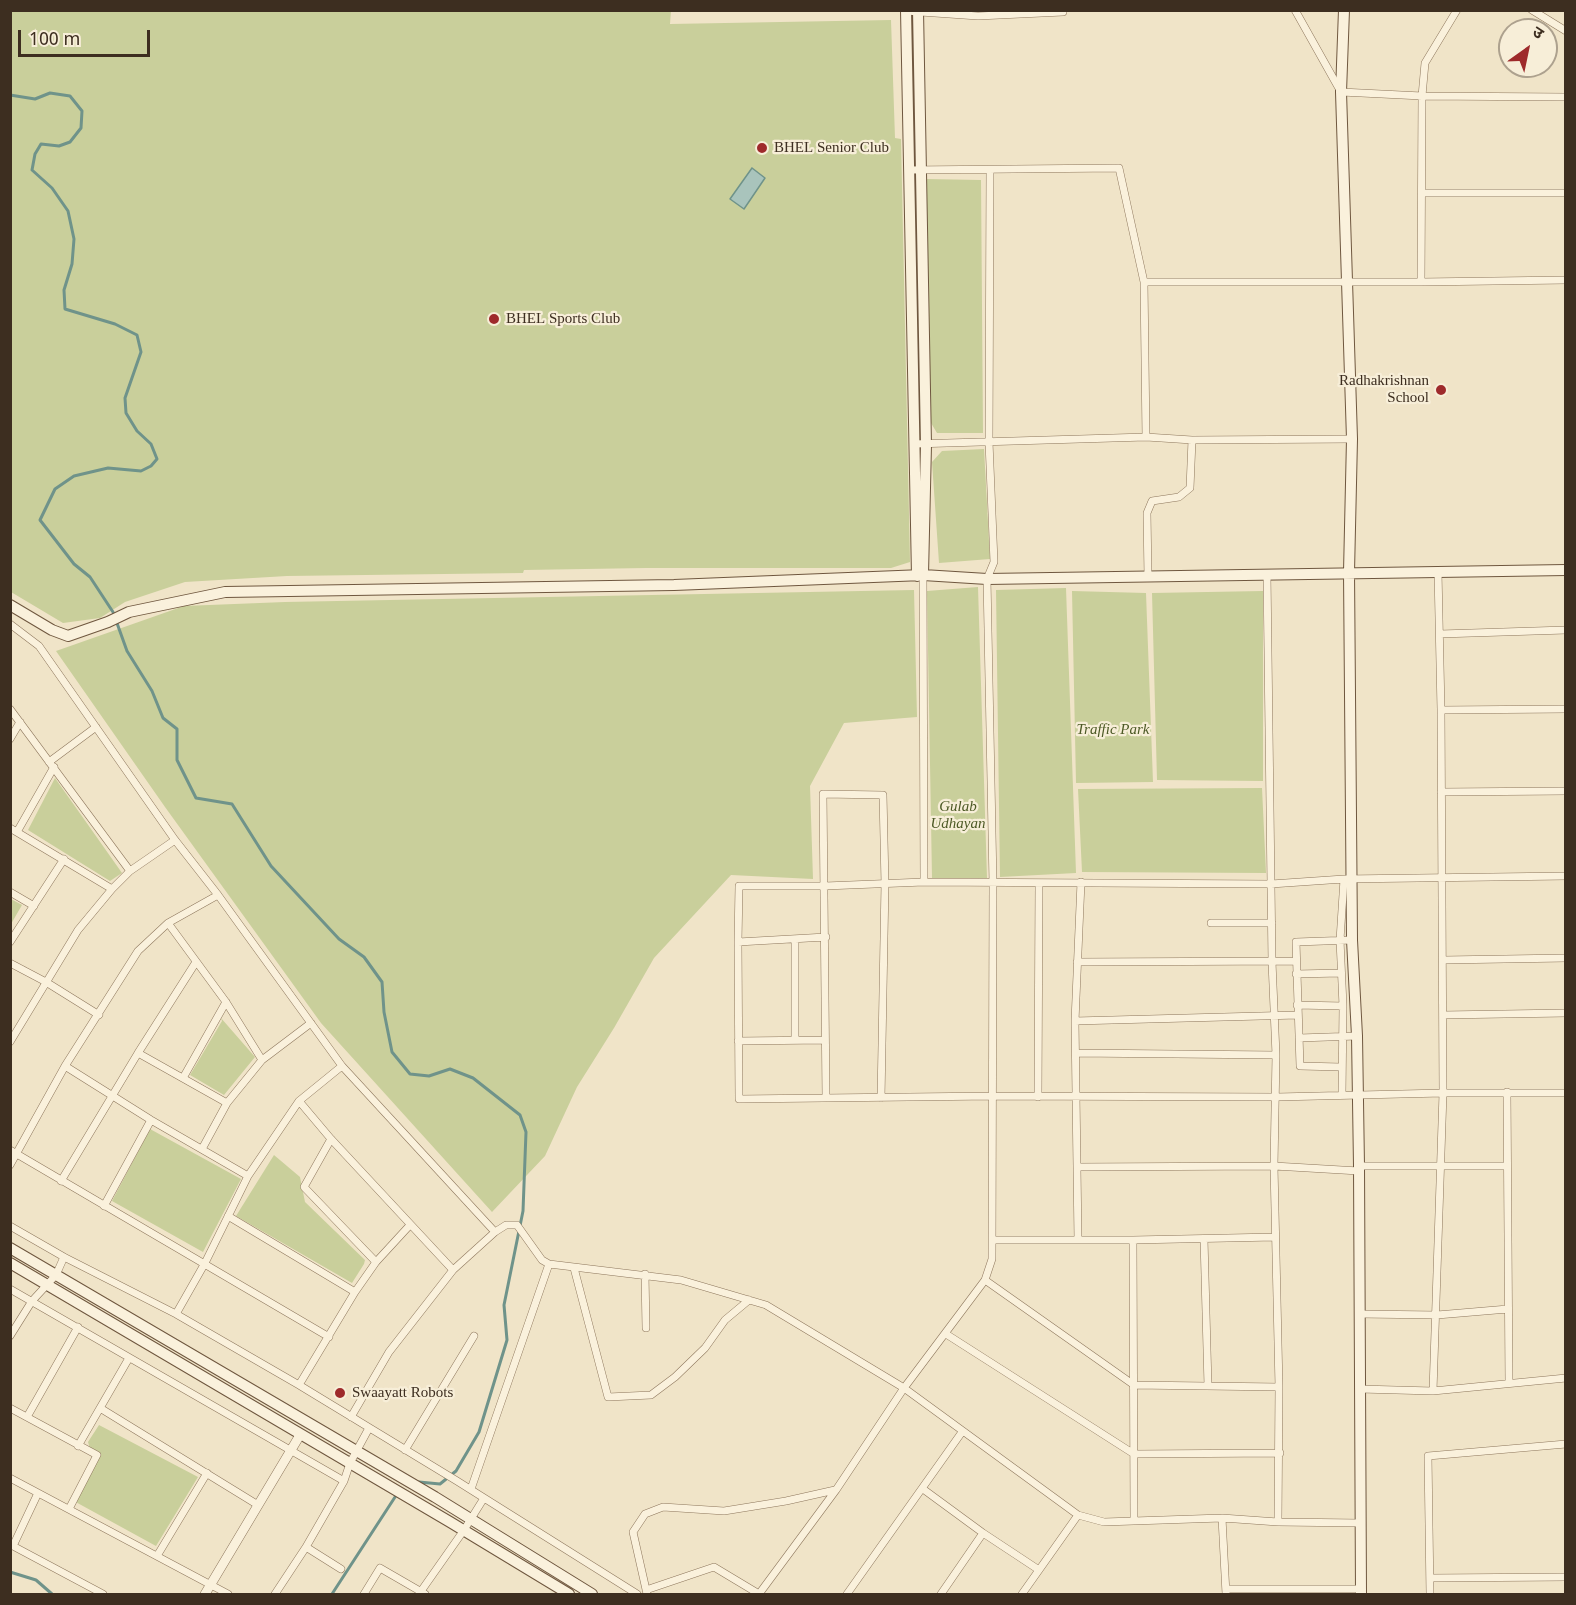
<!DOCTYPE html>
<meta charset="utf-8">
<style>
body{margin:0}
#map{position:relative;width:1576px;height:1605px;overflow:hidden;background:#f0e4c8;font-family:Georgia,"Noto Sans Devanagari",serif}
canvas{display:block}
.frame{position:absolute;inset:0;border:12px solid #3d2e20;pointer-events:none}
.north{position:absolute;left:1498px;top:18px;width:60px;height:60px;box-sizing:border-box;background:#f7eed8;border:2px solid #ada18e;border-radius:50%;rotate:33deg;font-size:16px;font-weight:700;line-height:24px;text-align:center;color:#3d2e20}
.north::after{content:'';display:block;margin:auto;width:21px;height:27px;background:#9e2a2b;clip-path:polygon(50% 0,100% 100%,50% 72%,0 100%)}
.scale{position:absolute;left:18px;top:30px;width:132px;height:27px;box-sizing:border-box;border:3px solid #3d2e20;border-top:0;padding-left:8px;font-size:18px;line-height:21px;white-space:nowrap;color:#3d2e20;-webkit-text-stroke:4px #f7eed8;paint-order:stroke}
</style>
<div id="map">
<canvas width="1576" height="1605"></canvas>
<div class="frame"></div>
<div class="north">उ</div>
<div class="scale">100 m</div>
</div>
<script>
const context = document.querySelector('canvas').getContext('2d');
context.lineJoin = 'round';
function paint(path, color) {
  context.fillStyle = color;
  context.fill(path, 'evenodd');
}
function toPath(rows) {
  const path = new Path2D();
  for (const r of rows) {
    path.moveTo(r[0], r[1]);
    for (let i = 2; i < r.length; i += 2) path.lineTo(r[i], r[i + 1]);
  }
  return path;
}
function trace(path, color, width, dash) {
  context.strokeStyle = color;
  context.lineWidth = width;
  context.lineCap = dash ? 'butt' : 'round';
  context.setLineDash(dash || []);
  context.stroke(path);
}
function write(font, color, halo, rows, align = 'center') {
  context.font = font + ' Georgia,serif';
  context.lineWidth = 4.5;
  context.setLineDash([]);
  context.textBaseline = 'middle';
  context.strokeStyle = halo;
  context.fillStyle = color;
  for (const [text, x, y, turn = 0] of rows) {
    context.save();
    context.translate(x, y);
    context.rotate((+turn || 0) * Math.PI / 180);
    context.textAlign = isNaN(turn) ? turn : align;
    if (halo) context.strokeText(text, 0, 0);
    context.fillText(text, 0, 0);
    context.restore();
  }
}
const green = toPath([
 [671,10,670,24,891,20,895,138,901,139,910,562,891,568,646,568,524,570,523,573,287,576,185,582,125,602,100,618,63,623,11,592,10,11],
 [926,179,981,180,983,433,937,433,931,423],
 [984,449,990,559,939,563,932,462,942,451],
 [978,587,987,878,932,878,927,591],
 [1066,588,1076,873,1000,877,996,590],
 [914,590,917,717,844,723,810,786,813,879,731,875,654,958,614,1028,577,1087,545,1156,492,1212,321,1023,165,807,56,651,184,606,285,602],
 [1072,591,1146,593,1153,782,1076,783],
 [1263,591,1263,781,1157,780,1152,593],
 [55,778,122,873,110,881,28,830],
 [1262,788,1266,873,1082,872,1078,789],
 [11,899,22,905,11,924],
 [221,1018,255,1057,224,1095,190,1075,222,1021],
 [150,1129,241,1179,203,1252,112,1201],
 [274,1155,300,1177,305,1202,365,1260,364,1264,352,1283,236,1216],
 [99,1425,198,1477,156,1546,72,1500,93,1459,88,1442]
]);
const water = toPath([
 [752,168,765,178,744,209,730,199,752,168]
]);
const stream = toPath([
 [10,95,35,99,50,93,70,96,82,111,81,128,70,142,59,146,41,144,35,154,32,170,52,188,68,211,74,239,72,264,64,290,65,309,115,324,137,335,141,352,125,398,126,413,137,431,151,444,157,459,151,466,141,471,108,468,74,476,55,489,40,520,74,564,90,577,113,612,127,651,152,691,163,718,177,729,177,760,196,798,232,804,271,866,339,939,364,957,382,982,384,1012,392,1052,410,1074,429,1076,450,1069,473,1078,520,1115,526,1132,523,1211,504,1305,507,1340,479,1432,456,1471,440,1484,419,1482,416,1484],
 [10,1572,36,1580,52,1594],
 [332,1594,397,1494]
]);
const minor = toPath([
 [1295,10,1341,92,1422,96,1566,97],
 [1532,10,1566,31],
 [906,11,978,16,1063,12,1063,10],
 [909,170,1119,168,1144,282,1146,437],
 [1422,193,1566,193],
 [1144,282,1421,282,1566,280],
 [1421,282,1422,96,1425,63,1457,10],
 [914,444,1146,437,1192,440,1352,439],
 [923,575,924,882],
 [1148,577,1147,513,1152,501,1179,497,1190,488,1192,440],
 [10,624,39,646,175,840,218,895,342,1066,495,1232],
 [1440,634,1566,630],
 [10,709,130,871],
 [1441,710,1566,709],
 [10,739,20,722],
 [49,762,96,727],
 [1441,792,1566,791],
 [10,828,112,889],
 [17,832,54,767],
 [1566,876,1344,879,1271,884,924,882,825,886,739,886,738,942,739,1099,993,1096,1277,1097,1443,1093,1566,1093],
 [10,892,34,906],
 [168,923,226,1002,262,1060],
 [1211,923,1272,923],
 [10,942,64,859],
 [738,942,826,937],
 [1444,960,1566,958],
 [1077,962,1296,961],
 [10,963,46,982,99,1015],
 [1296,974,1341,973],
 [1297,1005,1343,1006],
 [1443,1015,1566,1013],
 [1075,1021,1298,1015],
 [1299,1038,1357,1036],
 [795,1040,795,939],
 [738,1041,825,1040],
 [10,1042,78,930,112,889,130,871,175,840],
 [138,1053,227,1103],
 [1076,1053,1276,1055],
 [65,1066,151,1120,248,1176],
 [1341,1067,1300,1066,1296,942,1352,940],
 [183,1078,226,1002],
 [1507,1092,1509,1382],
 [1342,1095,1343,1006,1340,940,1344,879],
 [826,1097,823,794,883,795,885,884,881,1098],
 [1038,1097,1039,884],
 [299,1101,331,1139,453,1270],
 [331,1139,304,1187,376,1262],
 [202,1149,227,1103,262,1060,311,1023],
 [10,1150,329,1337],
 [10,1165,65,1066,138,951,168,923,218,895],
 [1359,1166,1507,1166],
 [1077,1167,1274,1166,1359,1171],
 [61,1181,138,1053,196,962],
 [104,1206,151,1120],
 [228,1216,355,1292],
 [10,1226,64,1257,176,1314,299,1385,457,1481,637,1594],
 [1204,1239,1208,1386],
 [994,1240,1133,1240,1275,1237],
 [1078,1240,1075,1021,1081,882],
 [1133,1240,1134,1520],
 [574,1268,608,1397,651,1395,675,1377,705,1348,725,1320,749,1300],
 [645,1274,646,1328],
 [985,1280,1134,1385,1279,1387],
 [10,1289,344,1481],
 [176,1314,205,1263,248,1176,299,1101,342,1066],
 [1360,1314,1437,1315,1508,1309],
 [946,1334,1134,1454,1280,1453],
 [10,1336,32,1301,56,1275,64,1257],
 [299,1385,355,1292,376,1262,410,1225],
 [1360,1389,1433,1391,1566,1378],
 [1433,1391,1443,1093,1441,710,1438,572],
 [10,1408,97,1455,69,1509],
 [100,1408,258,1505],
 [27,1417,78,1327],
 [351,1417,389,1352,453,1270,495,1232,506,1225,517,1225,542,1260,549,1264,681,1280,766,1305,904,1388,1078,1515,1104,1522,1222,1518,1278,1522,1279,1387,1274,1166,1276,1055,1272,962,1267,575],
 [78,1446,129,1358],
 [405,1450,474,1336],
 [10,1478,228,1594],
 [471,1489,549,1264],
 [923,1489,983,1533,1039,1570],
 [38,1493,13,1546,103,1594],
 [1222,1518,1226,1594],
 [1278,1522,1360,1523],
 [306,1547,341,1569],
 [157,1556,207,1473],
 [1430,1578,1566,1577],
 [1226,1589,1360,1589],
 [646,1590,714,1567,759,1594],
 [275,1594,306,1547,344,1481,350,1463,369,1428],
 [364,1594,380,1568,425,1594],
 [419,1594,464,1530,484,1498],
 [647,1594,633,1532,645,1514,663,1507,724,1511,786,1501,835,1490],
 [759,1594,836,1490,904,1388,985,1280,992,1259,993,883,987,579,994,562,989,442,990,170],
 [847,1594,962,1432],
 [941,1594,983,1533],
 [1022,1594,1078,1515],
 [1430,1594,1428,1456,1566,1444]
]);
const tertiary = toPath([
 [205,1594,300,1435]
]);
const secondary = toPath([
 [906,10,917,576],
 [918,10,926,445,923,574],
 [1344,10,1341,92,1352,439,1349,572,1352,940,1357,1036,1359,1166,1361,1594],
 [10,605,52,630,68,636,108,622,129,612,225,592,674,585,923,575,987,579,1566,570],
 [10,1248,435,1497,592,1594],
 [10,1263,450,1522,569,1594]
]);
const markers = [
 [762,148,6,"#9e2a2b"],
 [494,319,6,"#9e2a2b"],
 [1441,390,6,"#9e2a2b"],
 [340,1393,6,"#9e2a2b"]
];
const poiNames = [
 ["BHEL Senior Club",774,148],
 ["BHEL Sports Club",506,319],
 ["Radhakrishnan",1429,381,"right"],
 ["School",1429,398,"right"],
 ["Swaayatt Robots",352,1393]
];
const parkNames = [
 ["Traffic Park",1113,730],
 ["Gulab",958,807],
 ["Udhayan",958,824]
];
paint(green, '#c9cf9b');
paint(water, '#a9c4bc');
trace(water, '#6f938a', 1.5);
trace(stream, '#6f938a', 3);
trace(minor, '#8d765c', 8);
trace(tertiary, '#8d765c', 10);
trace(secondary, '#6f573f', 12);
trace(minor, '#faf1dc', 7);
trace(tertiary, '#faf1dc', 9);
trace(secondary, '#faf1dc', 10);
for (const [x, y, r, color] of markers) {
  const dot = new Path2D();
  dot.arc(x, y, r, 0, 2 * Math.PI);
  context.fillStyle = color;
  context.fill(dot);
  trace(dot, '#f7eed8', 2);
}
write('15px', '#3d2e20', '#f7eed8', poiNames, 'left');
write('italic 15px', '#4d5a26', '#f7eed8', parkNames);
</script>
